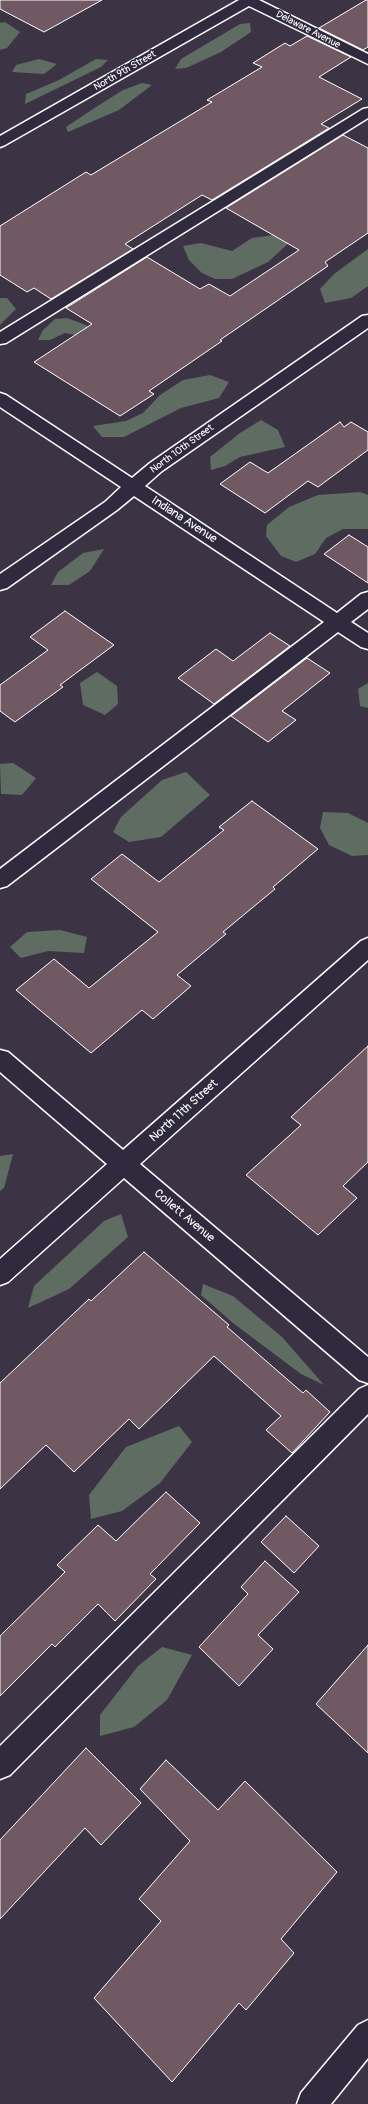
<!DOCTYPE html>
<style>
body{margin:0}
canvas{display:block;background:#3c3345}
</style>
<canvas width="368" height="2104"></canvas>
<script>
const context = document.querySelector('canvas').getContext('2d');
context.lineJoin = 'round';
function paint(path, color) {
  context.fillStyle = color;
  context.fill(path, 'evenodd');
}
function toPath(rows) {
  const path = new Path2D();
  for (const r of rows) {
    path.moveTo(r[0], r[1]);
    for (let i = 2; i < r.length; i += 2) path.lineTo(r[i], r[i + 1]);
  }
  return path;
}
function trace(path, color, width, dash) {
  context.strokeStyle = color;
  context.lineWidth = width;
  context.lineCap = dash ? 'butt' : 'round';
  context.setLineDash(dash || []);
  context.stroke(path);
}
function write(font, color, halo, rows, align = 'center') {
  context.font = font + ' Pangolin,sans-serif';
  context.lineWidth = 3;
  context.setLineDash([]);
  context.textBaseline = 'middle';
  context.strokeStyle = halo;
  context.fillStyle = color;
  for (const [text, x, y, turn = 0] of rows) {
    context.save();
    context.translate(x, y);
    context.rotate((+turn || 0) * Math.PI / 180);
    context.textAlign = isNaN(turn) ? turn : align;
    if (halo) context.strokeText(text, 0, 0);
    context.fillText(text, 0, 0);
    context.restore();
  }
}
const green = toPath([
 [5,22,20,32,7,48,0,50,0,23],
 [250,23,251,32,221,52,186,68,175,69,181,59,240,24],
 [39,59,57,64,44,74,12,72,16,65],
 [96,59,108,60,101,67,25,104,26,94,59,80],
 [142,83,152,85,119,110,68,132,66,127,96,107,123,90],
 [274,235,291,241,268,262,232,279,215,279,202,273,189,260,183,246,201,243,232,251,252,238],
 [368,249,368,286,351,298,325,303,320,289,334,274],
 [0,298,7,298,16,309,0,325],
 [67,318,86,325,96,336,85,337,65,333,50,340,38,340,43,330,55,319],
 [210,375,229,382,219,398,181,408,124,437,102,437,93,426,126,421,143,413,160,395,183,380],
 [261,420,278,430,285,447,240,457,225,466,211,470,210,457,240,433],
 [360,492,368,495,368,529,343,529,326,538,315,554,296,562,281,556,266,536,267,525,289,507,318,495],
 [104,549,90,571,69,585,51,585,58,572,83,553],
 [97,672,117,686,118,704,105,715,83,705,80,683],
 [368,683,368,708,360,706,358,689],
 [13,763,36,778,22,795,1,794,0,764],
 [186,772,210,795,161,837,129,842,113,832,121,817,162,780],
 [323,812,348,813,368,823,368,855,352,856,329,845,320,828],
 [60,930,87,937,84,953,48,951,21,958,10,947,27,932],
 [13,1154,4,1188,0,1191,0,1156],
 [121,1214,128,1237,69,1289,28,1308,34,1286,104,1221],
 [203,1284,233,1296,282,1337,324,1385,301,1374,233,1323,201,1295],
 [179,1426,192,1442,160,1483,122,1511,91,1519,89,1495,126,1447],
 [162,1647,192,1655,167,1700,134,1727,100,1736,100,1715,138,1666]
]);
const building = toPath([
 [0,0,102,0,44,32,0,9,0,0],
 [366,0,368,0,368,47,363,50,319,28,366,0],
 [307,36,351,57,319,77,362,99,321,124,329,128,212,200,202,195,125,244,133,249,51,299,34,288,27,292,0,275,0,226,86,172,91,175,212,102,207,100,262,67,253,63,285,43,290,46,307,36],
 [343,135,368,148,368,233,325,262,328,266,220,340,222,341,149,391,154,394,120,416,34,362,92,324,66,308,147,257,200,289,209,284,230,296,299,250,226,208,343,135],
 [340,422,344,427,351,422,368,432,368,450,318,487,308,481,265,513,220,484,250,462,268,473,340,422],
 [349,535,368,547,368,583,324,554,349,535],
 [65,611,114,645,60,685,63,687,15,722,0,711,0,685,48,650,30,637,65,611],
 [270,633,290,646,214,704,178,678,216,649,233,661,270,633],
 [307,658,330,673,282,711,296,720,268,742,231,716,307,658],
 [252,801,318,849,273,887,275,889,223,932,226,934,177,975,191,986,153,1019,142,1010,91,1053,16,990,54,959,89,988,158,932,91,879,122,854,159,882,224,830,219,827,252,801],
 [368,1046,368,1162,343,1186,357,1198,318,1235,246,1175,301,1125,291,1117,368,1046],
 [144,1252,229,1325,227,1327,303,1393,306,1390,330,1412,292,1453,266,1430,281,1416,214,1356,139,1429,129,1419,74,1472,46,1445,0,1489,0,1383,89,1299,91,1301,144,1252],
 [166,1492,200,1523,150,1574,156,1579,115,1621,98,1604,55,1647,52,1644,0,1696,0,1636,65,1572,57,1565,98,1525,116,1541,166,1492],
 [286,1516,319,1546,294,1573,261,1542,286,1516],
 [265,1561,299,1592,258,1635,273,1649,239,1686,199,1647,248,1594,241,1587,265,1561],
 [368,1645,368,1753,316,1704,368,1645],
 [86,1748,141,1803,101,1845,85,1828,0,1919,0,1840,86,1748],
 [166,1760,218,1810,245,1781,337,1872,281,1939,294,1953,246,2010,239,2003,172,2082,94,1998,161,1921,139,1899,190,1841,140,1789,166,1760]
]);
const minor = toPath([
 [239,0,259,0,368,54,368,64,249,6,5,145,0,147,0,136,239,0],
 [368,108,368,118,6,343,0,344,0,332,363,109,368,108],
 [368,315,368,328,162,471,145,486,337,613,361,594,368,592,368,609,351,622,368,633,368,649,361,647,338,632,7,886,0,888,0,869,324,622,134,496,117,510,7,588,0,590,0,574,105,502,121,487,0,407,0,393,6,395,132,478,150,463,362,316,368,315],
 [368,938,368,960,140,1164,368,1357,368,1383,359,1380,124,1178,8,1282,0,1285,0,1259,107,1164,0,1072,0,1050,8,1052,123,1150,361,941,368,938],
 [368,1385,368,1414,10,1775,0,1779,0,1746,359,1389,368,1385],
 [368,2020,368,2058,331,2104,297,2104,301,2093,358,2025,368,2020]
]);
const farStreetnames = [
 ["Delaware Avenue",308,30,27],
 ["North 9th Street",125,71,-30],
 ["North 10th Street",182,449,-36]
];
const streetNames = [
 ["Indiana Avenue",184,520,33],
 ["North 11th Street",184,1111,-42],
 ["Collett Avenue",184,1216,40]
];
paint(green, '#5e6c62');
paint(building, '#715964');
trace(building, '#fff', 1);
trace(minor, '#fff', 3);
paint(minor, '#2f2a3d');
write('10px', '#fff', '#2f2a3d', farStreetnames);
write('12px', '#fff', '#2f2a3d', streetNames);
</script>
